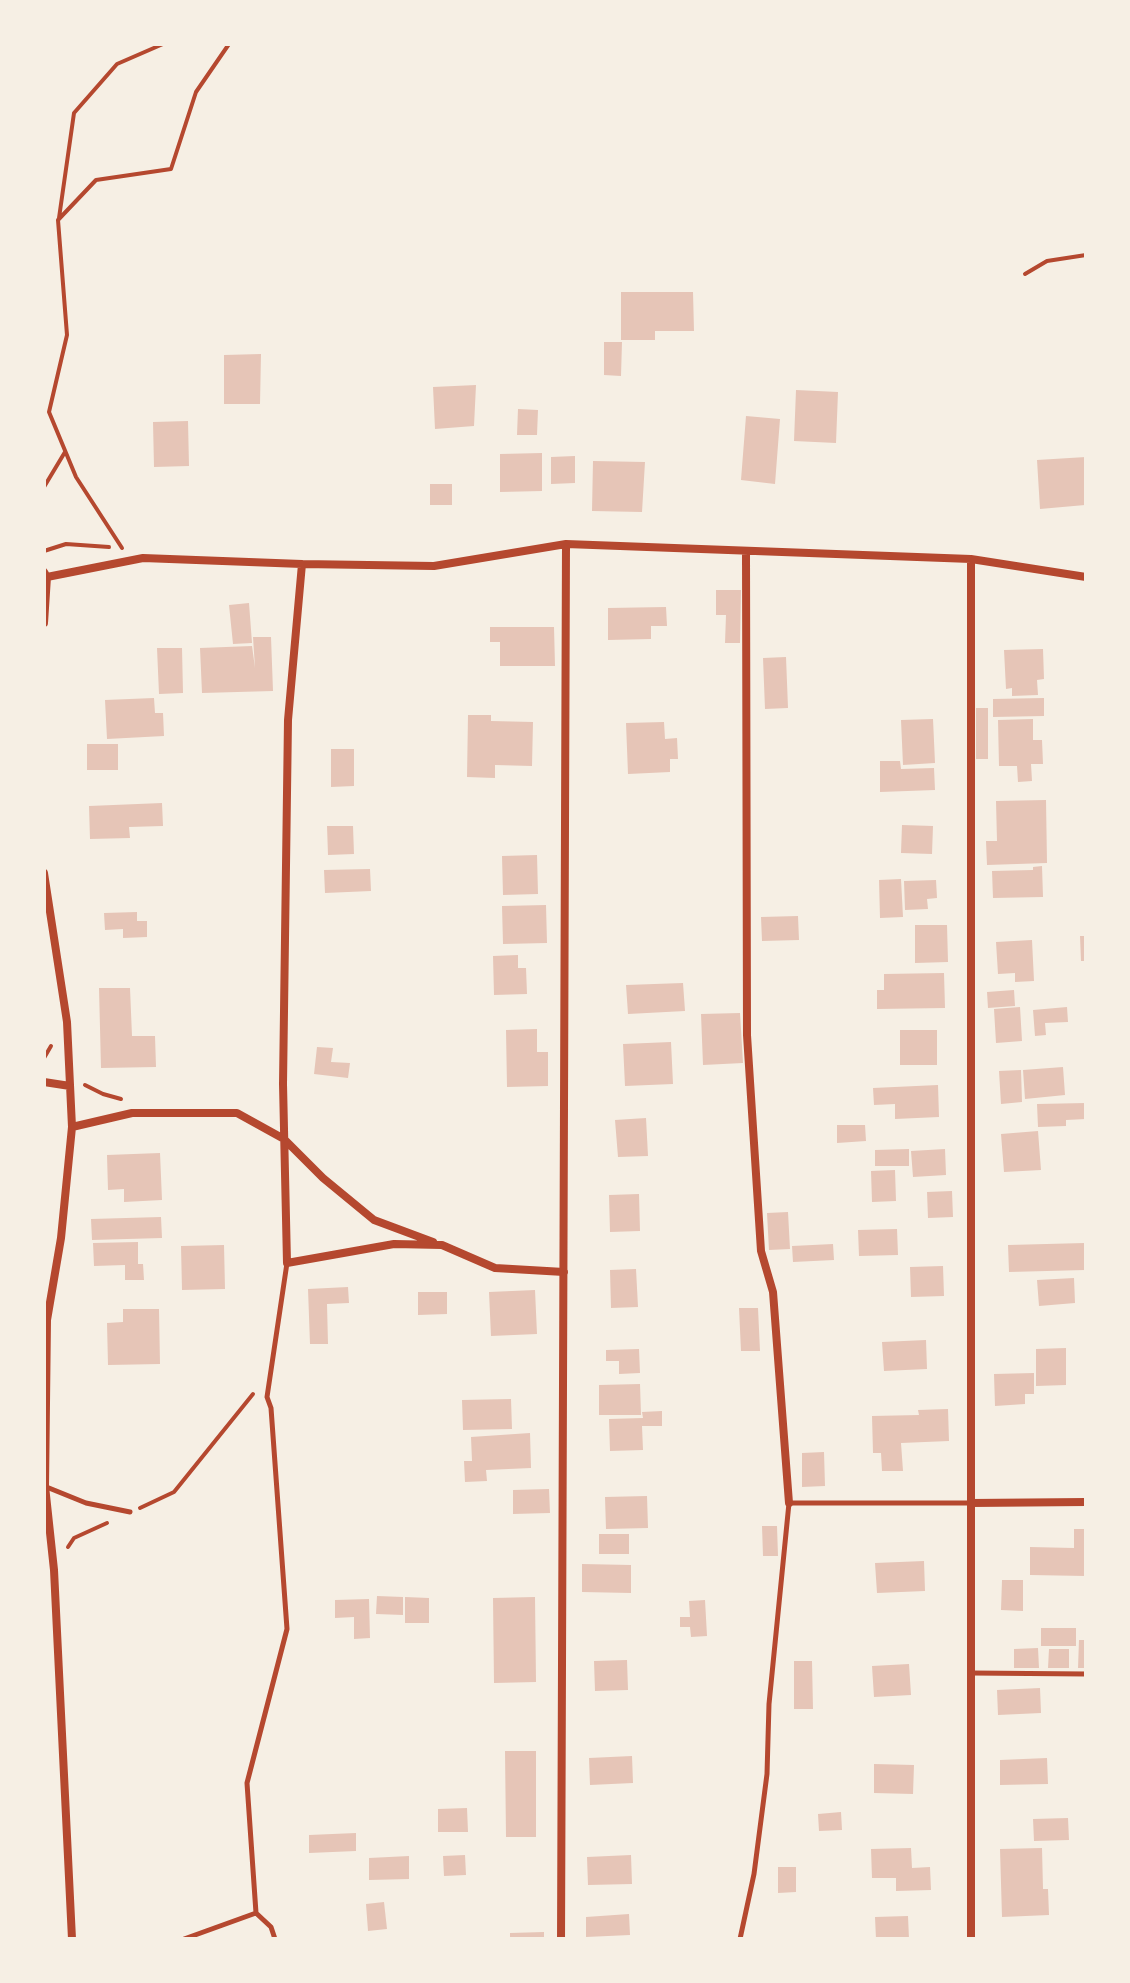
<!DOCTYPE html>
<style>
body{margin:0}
#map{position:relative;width:1130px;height:1983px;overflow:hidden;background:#f6efe4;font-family:Mulish,sans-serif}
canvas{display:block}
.frame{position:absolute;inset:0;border:46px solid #f6efe4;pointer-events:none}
</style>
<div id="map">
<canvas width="1130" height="1983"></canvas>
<div class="frame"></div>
</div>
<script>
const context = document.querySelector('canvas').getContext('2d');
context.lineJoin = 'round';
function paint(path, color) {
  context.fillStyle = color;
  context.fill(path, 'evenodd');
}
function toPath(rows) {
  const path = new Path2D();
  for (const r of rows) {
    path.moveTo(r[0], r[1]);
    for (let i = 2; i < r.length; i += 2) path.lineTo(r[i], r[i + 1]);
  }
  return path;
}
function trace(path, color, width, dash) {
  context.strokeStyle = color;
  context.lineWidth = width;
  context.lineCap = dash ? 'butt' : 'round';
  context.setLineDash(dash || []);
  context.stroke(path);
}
const building = toPath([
 [621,292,693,292,694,331,655,331,655,340,621,340],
 [604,342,622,342,621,376,604,375],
 [261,354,260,404,224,404,224,355],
 [476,385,474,426,435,429,433,387],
 [796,390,838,392,836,443,794,441],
 [518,409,538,410,537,435,517,435],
 [746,416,780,419,775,484,741,480],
 [188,421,189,466,154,467,153,422],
 [542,453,542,491,500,492,500,454],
 [575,456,575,483,551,484,551,457],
 [1086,457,1085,505,1040,509,1037,460],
 [593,461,645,462,642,512,592,511],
 [430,484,452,484,452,505,430,505],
 [716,590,741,590,740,643,725,643,726,615,716,615],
 [249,603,252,643,233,644,229,605],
 [666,607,667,626,651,626,651,639,608,640,608,608],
 [490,627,554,627,555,666,500,666,500,642,490,642],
 [253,637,271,637,273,691,202,693,200,648,252,646,255,668],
 [157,648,182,648,183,693,159,694],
 [1043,649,1044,679,1037,680,1038,695,1012,696,1012,688,1006,689,1004,650],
 [786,657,788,708,765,709,763,658],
 [154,698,155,713,163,713,164,736,107,739,105,700],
 [1044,698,1044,716,993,717,993,699],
 [976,708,988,708,988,759,976,759],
 [468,715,491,715,491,721,533,722,532,766,495,765,495,778,467,777],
 [933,719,935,763,903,765,901,720],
 [1033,719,1033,740,1042,740,1043,764,1031,764,1032,781,1018,782,1017,766,999,766,998,720],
 [664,722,665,739,677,738,678,759,670,759,670,772,628,774,626,723],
 [87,744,118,744,118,770,87,770],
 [331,749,354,749,354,786,331,787],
 [880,761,900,761,901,769,934,768,935,790,880,792],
 [1046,800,1047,863,987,865,986,841,997,841,996,801],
 [162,803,163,826,129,827,130,838,90,839,89,806],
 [902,825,933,826,932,854,901,853],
 [327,826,353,826,354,854,328,855],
 [537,855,538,894,503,895,502,856],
 [1042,866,1043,897,993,898,992,871,1033,870,1033,867],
 [370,869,371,891,325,893,324,870],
 [901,879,903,917,880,918,879,880],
 [936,880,937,898,927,899,928,909,905,910,904,881],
 [546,905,547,943,503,944,502,906],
 [137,912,137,921,147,921,147,937,123,938,123,929,105,930,104,913],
 [798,916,799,940,762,941,761,917],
 [915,925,947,925,948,962,915,963],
 [1080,936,1086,936,1086,961,1081,961],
 [1032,940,1034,981,1015,982,1015,973,998,974,996,942],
 [518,955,518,968,526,968,527,994,494,995,493,956],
 [944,973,945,1008,877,1009,877,990,884,990,884,974],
 [683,983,685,1011,628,1014,626,985],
 [99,988,130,988,132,1036,155,1036,156,1067,101,1068],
 [1014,990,1015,1006,988,1008,987,992],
 [1020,1007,1022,1041,996,1043,994,1009],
 [1067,1007,1068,1022,1045,1023,1046,1035,1035,1036,1033,1010],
 [740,1013,743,1063,703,1065,701,1014],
 [537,1029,537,1052,548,1052,548,1086,507,1087,506,1030],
 [900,1030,937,1030,937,1065,900,1065],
 [671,1042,673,1084,625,1086,623,1044],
 [317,1047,333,1048,331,1062,350,1063,348,1078,314,1074],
 [1063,1067,1065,1095,1025,1099,1023,1070],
 [1021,1070,1022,1102,1001,1104,999,1071],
 [938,1085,939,1117,895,1119,895,1104,874,1105,873,1088],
 [1086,1103,1086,1119,1066,1120,1066,1126,1038,1127,1037,1104],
 [646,1118,648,1156,618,1157,615,1120],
 [837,1125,865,1125,866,1141,837,1143],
 [1038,1131,1041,1170,1004,1172,1001,1134],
 [909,1149,909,1166,875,1166,875,1150],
 [945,1149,946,1175,913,1177,911,1151],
 [160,1153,162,1200,124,1202,124,1189,108,1190,107,1155],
 [895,1170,896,1201,872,1202,871,1171],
 [952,1191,953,1217,928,1218,927,1192],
 [639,1194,640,1231,610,1232,609,1195],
 [788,1212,790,1249,769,1250,767,1213],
 [161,1217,162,1238,92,1240,91,1219],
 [897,1229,898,1255,859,1256,858,1230],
 [138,1242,138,1264,143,1264,144,1280,125,1280,125,1265,94,1266,93,1243],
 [1085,1243,1085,1270,1009,1272,1008,1245],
 [833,1244,834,1260,793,1262,792,1246],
 [224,1245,225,1289,182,1290,181,1246],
 [943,1266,944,1296,911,1297,910,1267],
 [636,1269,638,1307,611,1308,610,1270],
 [1074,1278,1075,1303,1039,1306,1037,1280],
 [348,1287,349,1303,327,1304,328,1344,310,1344,308,1289],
 [535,1290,537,1334,491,1336,489,1292],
 [418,1292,447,1292,447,1314,418,1315],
 [739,1308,758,1308,760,1351,741,1351],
 [123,1309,159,1309,160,1364,108,1365,107,1323,123,1322],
 [926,1340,927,1369,884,1371,882,1342],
 [1066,1348,1066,1385,1036,1386,1036,1349],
 [639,1349,640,1373,619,1374,619,1361,606,1361,606,1350],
 [1034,1373,1034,1394,1025,1394,1025,1404,995,1406,994,1374],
 [640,1384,641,1415,599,1415,599,1385],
 [511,1399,512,1429,463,1430,462,1400],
 [948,1409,949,1441,901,1443,903,1471,882,1471,881,1453,873,1453,872,1416,919,1415,918,1410],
 [662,1411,662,1426,642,1426,643,1450,610,1451,609,1419,643,1418,642,1412],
 [530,1433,531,1468,486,1470,487,1481,465,1482,464,1461,472,1461,471,1437],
 [824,1452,825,1486,802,1487,802,1453],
 [549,1489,550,1513,513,1514,513,1490],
 [647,1496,648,1528,606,1529,605,1497],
 [762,1526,777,1526,778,1556,763,1556],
 [1074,1529,1086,1529,1086,1576,1030,1575,1030,1547,1074,1548],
 [599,1534,629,1534,629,1554,599,1554],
 [924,1561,925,1591,877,1593,875,1563],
 [582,1564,631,1565,631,1593,582,1592],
 [1002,1580,1023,1580,1023,1611,1001,1610],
 [377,1596,403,1597,403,1615,376,1614],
 [405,1597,429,1598,429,1623,405,1623],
 [535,1597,536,1682,494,1683,493,1598],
 [369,1599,370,1638,354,1639,354,1617,335,1618,335,1600],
 [705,1600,707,1636,691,1637,690,1627,680,1627,680,1617,690,1617,689,1601],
 [1041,1628,1076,1628,1076,1646,1041,1646],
 [1079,1640,1086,1640,1086,1668,1078,1668],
 [1038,1648,1039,1668,1014,1668,1014,1649],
 [1049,1649,1069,1649,1069,1668,1048,1668],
 [627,1660,628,1690,595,1691,594,1661],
 [794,1661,812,1661,813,1709,794,1709],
 [909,1664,911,1695,874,1697,872,1666],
 [1040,1688,1041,1713,998,1715,997,1690],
 [505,1751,536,1751,536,1837,506,1837],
 [632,1756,633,1783,590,1785,589,1758],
 [1047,1758,1048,1784,1000,1785,1000,1760],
 [874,1764,914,1765,913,1794,874,1793],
 [467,1808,468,1832,438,1832,438,1809],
 [841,1812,842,1830,819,1831,818,1814],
 [1068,1818,1069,1840,1034,1841,1033,1819],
 [356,1833,356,1851,309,1853,309,1835],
 [911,1848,912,1868,930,1867,931,1890,896,1891,896,1878,872,1878,871,1849],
 [1042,1848,1043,1889,1048,1889,1049,1915,1002,1917,1000,1849],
 [465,1855,466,1875,444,1876,443,1856],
 [631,1855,632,1884,588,1885,587,1857],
 [409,1856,409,1879,369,1880,369,1858],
 [778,1867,796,1867,796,1892,778,1893],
 [384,1902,387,1929,368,1931,366,1904],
 [629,1914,630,1935,586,1937,586,1917],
 [908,1916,909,1939,876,1939,875,1917],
 [544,1932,544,1939,510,1939,510,1933]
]);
const path = toPath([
 [59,218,74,113,117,64,163,44],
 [1025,274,1047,261,1086,255],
 [44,487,65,452],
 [122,548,76,477,49,412,67,335,58,220,96,180,171,169,196,92,229,44],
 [44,551,66,544,109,547],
 [44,1058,51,1046],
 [85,1085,103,1094,121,1099],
 [140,1508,174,1492,253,1394],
 [68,1547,74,1538,107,1523]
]);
const service = toPath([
 [44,1486,86,1503,130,1512],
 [971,1673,1086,1674],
 [184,1939,256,1913],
 [275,1939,271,1927,256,1913,247,1783,287,1629,271,1408,267,1397,287,1263],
 [740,1939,754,1874,767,1774,769,1704,789,1503,971,1503]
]);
const minor = toPath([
 [746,552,747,1035,761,1251,773,1292,789,1503],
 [971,559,971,1939],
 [302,564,288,720,283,1084,287,1263,394,1244,442,1245,495,1268,564,1272],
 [44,572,47,577,143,558,302,564,434,566,566,544,971,559,1086,577],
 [44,623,47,577],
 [44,873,67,1022,72,1127,61,1238,47,1320,45,1486,54,1570,72,1939],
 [44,1082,70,1086],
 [72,1127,132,1113,237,1113,284,1139,323,1178,374,1220,433,1242],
 [971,1503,1086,1502],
 [561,1939,566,544]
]);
paint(building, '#e6c5b7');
trace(path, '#b5482f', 4);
trace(service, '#b5482f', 5);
trace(minor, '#b5482f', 8);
</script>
